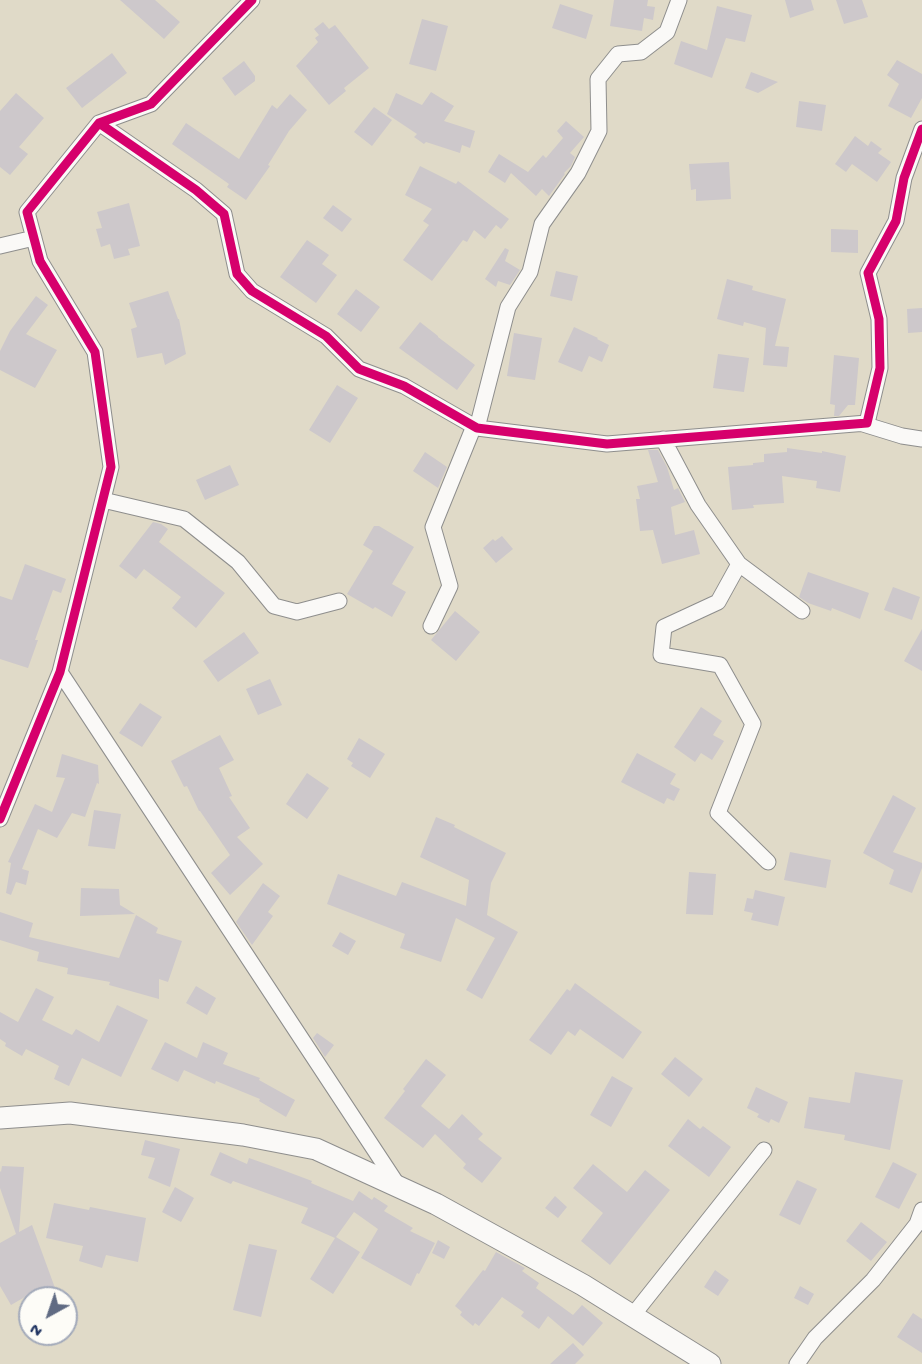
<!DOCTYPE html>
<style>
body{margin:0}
#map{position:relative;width:922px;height:1364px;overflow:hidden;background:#e0dac8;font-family:"Gochi Hand",sans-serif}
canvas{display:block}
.north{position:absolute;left:18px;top:1286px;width:60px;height:60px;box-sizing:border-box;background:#fdfcf7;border:2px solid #a3aaba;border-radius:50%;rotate:220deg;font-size:16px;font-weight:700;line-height:24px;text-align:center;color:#1b2f5e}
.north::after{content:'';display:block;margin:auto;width:21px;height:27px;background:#606b83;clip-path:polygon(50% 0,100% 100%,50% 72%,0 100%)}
</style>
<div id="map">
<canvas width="922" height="1364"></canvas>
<div class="north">N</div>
</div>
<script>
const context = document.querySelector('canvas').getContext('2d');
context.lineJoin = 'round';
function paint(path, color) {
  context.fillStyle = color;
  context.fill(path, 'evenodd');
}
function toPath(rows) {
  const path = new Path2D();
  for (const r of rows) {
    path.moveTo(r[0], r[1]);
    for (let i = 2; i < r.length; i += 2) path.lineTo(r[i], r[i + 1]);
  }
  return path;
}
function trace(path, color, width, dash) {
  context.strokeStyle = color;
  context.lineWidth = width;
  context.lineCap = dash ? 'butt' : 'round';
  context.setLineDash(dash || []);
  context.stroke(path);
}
const building = toPath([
 [120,0,155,0,180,22,164,39],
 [614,0,648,0,647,6,655,7,653,20,644,18,642,31,610,26],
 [785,0,811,0,814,10,790,18],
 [836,0,862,0,868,17,844,24],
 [560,4,593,15,586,39,552,28],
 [717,6,752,15,745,42,726,38,712,78,674,64,681,41,707,50],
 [422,19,448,26,436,71,409,64],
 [323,22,329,29,335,25,369,68,344,88,346,91,329,105,296,66,318,42,315,38,319,35,314,29],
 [112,53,127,73,82,108,66,88],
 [897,60,922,74,922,98,911,118,888,106,899,84,887,75],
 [244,61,255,76,255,81,235,96,222,78],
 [751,72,778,82,758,93,745,88],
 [431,92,454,106,444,121,475,131,470,148,462,145,460,153,426,142,424,144,414,137,417,134,387,114,396,93,422,105],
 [16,93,44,118,19,147,28,154,10,175,0,167,0,111],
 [290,94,307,110,289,131,268,165,270,166,246,200,227,187,229,184,172,144,186,123,239,159,272,105,277,109],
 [799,101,826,105,822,131,796,127],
 [374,107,392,120,372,146,354,132],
 [566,121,584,137,570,153,575,157,571,166,564,173,565,174,549,196,542,189,536,196,511,173,505,183,488,172,499,154,528,172,543,155,546,158,563,138,557,131],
 [855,136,868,146,871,141,882,149,878,153,891,162,877,182,852,164,846,172,835,164],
 [729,162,731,199,696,201,696,189,691,190,689,164],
 [420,166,456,184,458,181,509,219,501,229,496,225,485,239,474,230,467,242,463,240,432,281,403,260,429,225,423,221,432,209,405,195],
 [129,203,140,246,128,249,130,255,114,259,110,244,101,247,96,229,102,228,97,212],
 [333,205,352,219,342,232,323,218],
 [831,229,858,230,858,253,831,252],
 [307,240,329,255,322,264,337,275,316,303,280,277],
 [505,248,509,250,505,261,520,270,510,285,498,281,496,287,485,279],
 [556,271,578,276,572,301,550,296],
 [727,279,753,286,752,290,786,299,775,346,789,347,787,367,763,365,766,328,744,322,743,326,717,319],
 [356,289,380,307,361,332,337,314],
 [168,291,178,319,179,319,186,354,165,365,162,353,137,358,131,329,137,327,129,303],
 [36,296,48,305,26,334,57,350,35,388,0,370,0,351,10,331],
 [922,308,922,332,908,333,907,309],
 [420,322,438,336,438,337,475,365,457,390,399,348],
 [574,327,598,338,597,339,609,345,602,362,589,356,582,372,558,362],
 [514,333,542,338,535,380,507,376],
 [718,354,749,358,744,392,713,388],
 [834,355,859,358,855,405,848,405,839,416,834,416,835,405,830,404],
 [337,385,358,398,330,443,309,430],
 [787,448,822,453,822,451,846,456,840,492,816,488,817,481,782,476,784,503,753,505,754,508,732,510,728,467,753,465,753,463,764,462,764,454,787,452],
 [648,450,658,450,667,467,674,490,678,488,685,502,671,507,675,535,694,530,700,554,662,564,653,530,640,531,636,499,640,499,637,486,658,482],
 [425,452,447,467,438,488,413,471],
 [230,465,239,485,205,500,196,480],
 [153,522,161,524,168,529,159,542,225,593,196,628,172,608,181,597,144,569,136,579,119,566],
 [374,526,379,526,414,547,392,584,406,592,392,617,375,607,373,609,347,594,373,551,363,545],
 [502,536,513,549,496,563,483,548,493,539,495,541],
 [25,564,66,579,61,593,53,590,35,640,38,640,28,668,0,659,0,596,12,600],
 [808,572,869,593,860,619,832,608,831,611,808,603,799,597],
 [893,587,920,597,912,620,884,610],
 [455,611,480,632,456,661,431,640],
 [922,629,922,671,904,661],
 [244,632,259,653,218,682,203,661],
 [270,679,282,705,258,715,246,689],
 [140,703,162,717,142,747,119,733],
 [701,707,722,721,713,735,724,741,712,760,701,753,695,762,674,747],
 [220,735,234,760,219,768,232,796,229,797,250,828,237,837,263,864,230,895,211,873,230,855,200,811,199,811,187,786,184,787,171,761],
 [359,738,385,754,370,778,351,766,353,763,347,759],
 [637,753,676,774,670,784,680,789,674,801,667,798,664,804,621,782],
 [62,754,98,765,99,784,97,783,85,817,72,813,57,838,38,829,22,869,29,871,26,885,16,882,11,895,6,893,11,863,8,862,35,804,52,812,65,778,56,777],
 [307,773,329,788,307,819,286,804],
 [893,795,916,808,893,852,922,863,922,868,912,893,889,884,894,870,863,853],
 [94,810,121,814,115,849,88,846],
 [436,817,455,825,454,827,506,853,491,883,487,915,518,932,482,999,466,990,495,938,456,918,441,962,400,948,405,934,327,904,338,874,396,896,402,882,466,906,469,880,420,857],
 [790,852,831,860,826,888,784,880],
 [689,872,716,874,713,915,686,914],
 [263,883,280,896,268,912,273,916,252,945,236,922],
 [81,888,119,889,120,905,135,914,80,916],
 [755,890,785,897,778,926,751,920,753,913,744,911,747,898,753,899],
 [0,912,33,923,29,937,119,958,136,915,158,928,156,933,182,941,168,982,159,979,159,999,109,985,110,982,67,974,68,968,37,961,39,952,0,940],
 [340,932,356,941,348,955,332,946],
 [575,983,642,1032,623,1059,580,1029,575,1036,568,1031,551,1055,529,1040,567,989,570,991],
 [196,986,216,998,207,1015,186,1003],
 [36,988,54,997,42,1020,72,1035,76,1029,99,1042,117,1005,148,1020,121,1077,82,1058,69,1086,54,1079,59,1066,26,1049,22,1056,5,1046,6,1043,0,1039,0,1012,18,1022],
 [317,1033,334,1045,325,1057,313,1038],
 [165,1042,197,1058,203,1042,228,1053,223,1064,260,1078,259,1080,295,1100,286,1117,259,1101,260,1099,216,1081,215,1084,184,1070,178,1082,151,1069],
 [675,1057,703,1079,689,1097,661,1074],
 [426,1059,446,1075,421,1106,449,1129,462,1114,483,1134,478,1139,502,1158,482,1183,463,1168,466,1164,435,1134,423,1148,384,1118,405,1091,403,1089],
 [855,1072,903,1080,890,1150,844,1140,845,1135,804,1128,809,1097,850,1103],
 [612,1076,633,1088,611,1127,590,1115],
 [756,1087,788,1102,779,1123,771,1119,769,1123,757,1117,759,1114,747,1108],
 [688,1119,700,1129,703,1126,731,1147,709,1177,668,1146],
 [145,1140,180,1149,170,1187,148,1178,155,1158,141,1155],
 [220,1152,247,1164,249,1158,280,1169,312,1181,311,1183,353,1201,359,1191,372,1200,374,1197,388,1206,384,1211,413,1228,410,1231,435,1243,419,1274,417,1273,411,1286,361,1258,378,1229,354,1212,336,1237,360,1252,333,1294,310,1279,335,1238,301,1223,308,1208,233,1181,231,1184,210,1175],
 [893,1162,917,1174,899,1209,875,1197],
 [593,1164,627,1192,645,1170,670,1190,610,1265,581,1241,603,1213,573,1188],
 [2,1166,24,1167,19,1232,32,1225,55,1288,38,1294,37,1290,11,1305,0,1286,0,1243,16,1234,0,1188,0,1171,1,1172],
 [797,1180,817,1189,800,1225,779,1215],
 [175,1187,194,1198,181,1222,162,1212],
 [555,1196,567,1207,558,1218,545,1208],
 [54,1203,89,1210,90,1207,146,1218,138,1262,106,1255,102,1268,79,1261,83,1246,46,1238],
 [861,1222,887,1242,871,1261,846,1241],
 [438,1240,450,1247,444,1259,432,1253],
 [249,1244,277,1250,261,1317,233,1310],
 [496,1252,525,1268,522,1271,539,1283,536,1288,573,1315,582,1305,603,1323,583,1346,548,1316,539,1329,521,1316,524,1312,502,1297,479,1326,475,1323,473,1326,460,1315,462,1312,455,1306,483,1270,485,1271],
 [715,1270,729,1280,718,1296,704,1287],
 [800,1286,814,1294,808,1305,794,1298],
 [913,1313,922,1319,922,1353,897,1337],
 [573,1343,584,1355,575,1364,550,1364]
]);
const minor = toPath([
 [99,123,196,190,224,214,237,274,252,291,326,336,359,369,404,386,477,428,607,444,867,423,880,368,879,319,868,273,896,221,904,178,922,129],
 [0,246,34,238],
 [863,424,902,436,922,439],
 [477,428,508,307,530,272,542,224,578,173,599,131,598,79,618,54,641,52,667,32,679,0],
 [663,439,698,505,739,564,718,602,664,627,661,655,720,665,753,724,718,813,768,862],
 [103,500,184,519,238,562,274,606,297,612,339,601],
 [739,564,802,611],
 [431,626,450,586,433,527,474,426],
 [60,672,399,1187],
 [0,819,60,672,111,467,95,352,40,261,27,212,99,123,151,104,252,0],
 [633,1315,764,1150],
 [797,1364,815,1338,873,1280,917,1224,922,1210]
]);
const secondary = toPath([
 [0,1118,70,1113,243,1135,316,1149,436,1204,583,1285,710,1364]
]);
const cycleway = toPath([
 [99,123,196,190,224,214,237,274,252,291,326,336,359,369,404,386,477,428,607,444,867,423,880,368,879,319,868,273,896,221,904,178,922,129],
 [0,819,60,672,111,467,95,352,40,261,27,212,99,123,151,104,252,0]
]);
paint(building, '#cdc8cb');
trace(minor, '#8e8e8d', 17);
trace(secondary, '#8e8e8d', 23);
trace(minor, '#faf9f7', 15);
trace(secondary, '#faf9f7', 21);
trace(cycleway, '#d6006c', 9);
</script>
